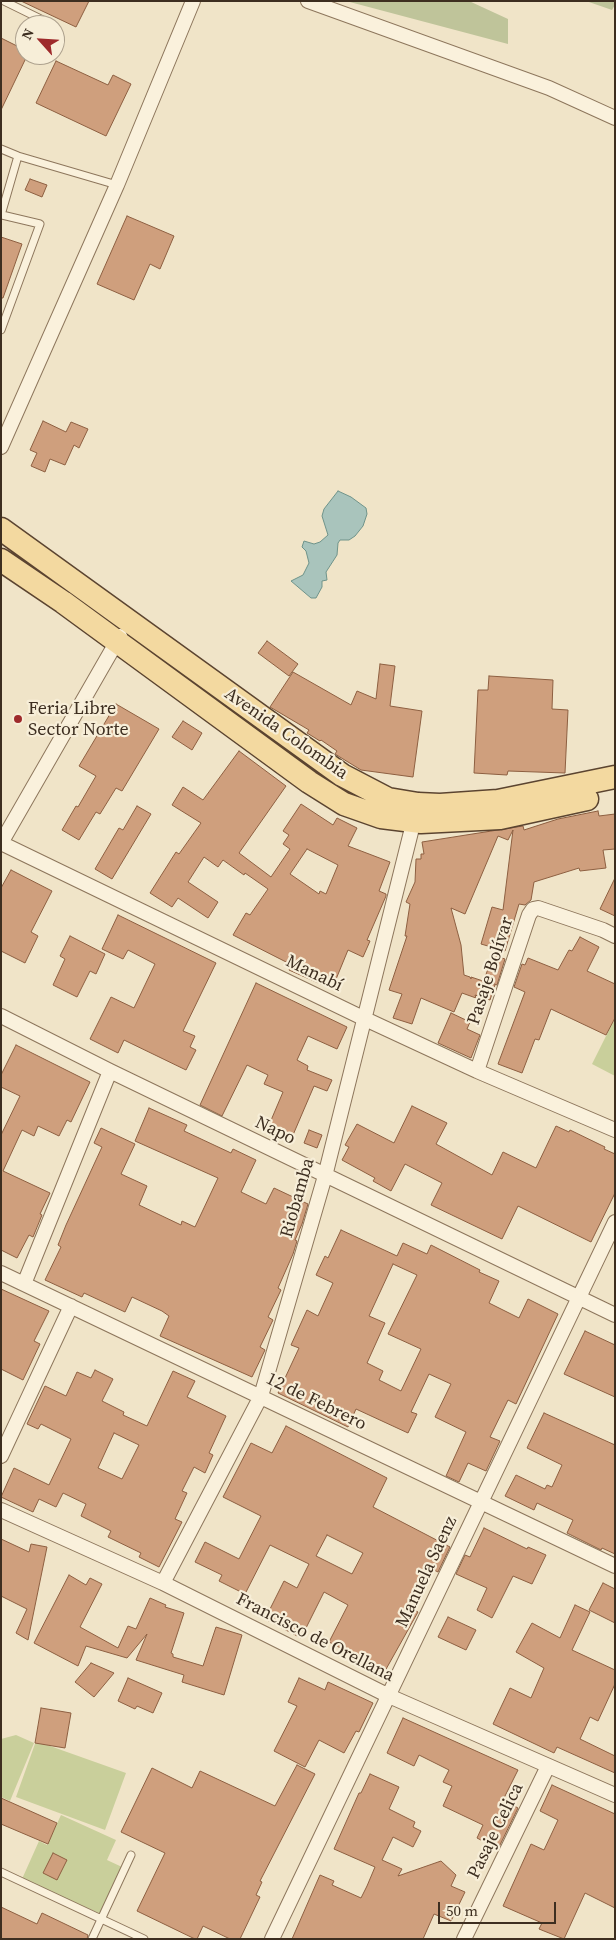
<!DOCTYPE html>
<meta charset="utf-8">
<style>
body{margin:0}
#map{position:relative;width:616px;height:1940px;overflow:hidden;background:#f0e4c8;font-family:"Source Serif 4",serif}
canvas{display:block}
.frame{position:absolute;inset:0;border:2px solid #3d2e20;pointer-events:none}
.north{position:absolute;left:15px;top:15px;width:50px;height:50px;box-sizing:border-box;background:#f7eed8;border:1px solid #ada18e;border-radius:50%;rotate:296deg;font-size:14px;font-weight:700;line-height:20px;text-align:center;color:#3d2e20}
.north::after{content:'';display:block;margin:auto;width:18px;height:22px;background:#9e2a2b;clip-path:polygon(50% 0,100% 100%,50% 72%,0 100%)}
.scale{position:absolute;left:438px;top:1902px;width:118px;height:22px;box-sizing:border-box;border:2px solid #3d2e20;border-top:0;padding-left:6px;font-size:15px;line-height:18px;white-space:nowrap;color:#3d2e20;-webkit-text-stroke:4px #f7eed8;paint-order:stroke}
</style>
<div id="map">
<canvas width="616" height="1940"></canvas>
<div class="frame"></div>
<div class="north">N</div>
<div class="scale">50 m</div>
</div>
<script>
const context = document.querySelector('canvas').getContext('2d');
context.lineJoin = 'round';
function paint(path, color) {
  context.fillStyle = color;
  context.fill(path, 'evenodd');
}
function toPath(rows) {
  const path = new Path2D();
  for (const r of rows) {
    path.moveTo(r[0], r[1]);
    for (let i = 2; i < r.length; i += 2) path.lineTo(r[i], r[i + 1]);
  }
  return path;
}
function trace(path, color, width, dash) {
  context.strokeStyle = color;
  context.lineWidth = width;
  context.lineCap = dash ? 'butt' : 'round';
  context.setLineDash(dash || []);
  context.stroke(path);
}
function write(font, color, halo, rows, align = 'center') {
  context.font = font + ' "Source Serif 4",serif';
  context.lineWidth = 4.5;
  context.setLineDash([]);
  context.textBaseline = 'middle';
  context.strokeStyle = halo;
  context.fillStyle = color;
  for (const [text, x, y, turn = 0] of rows) {
    context.save();
    context.translate(x, y);
    context.rotate((+turn || 0) * Math.PI / 180);
    context.textAlign = isNaN(turn) ? turn : align;
    if (halo) context.strokeText(text, 0, 0);
    context.fillText(text, 0, 0);
    context.restore();
  }
}
const green = toPath([
 [613,1022,615,1023,615,1076,592,1064],
 [16,1735,34,1743,10,1801,1,1797,1,1739],
 [36,1741,126,1773,105,1830,16,1797],
 [61,1815,116,1840,107,1860,122,1867,101,1914,22,1879,39,1841,47,1845]
]);
const cemetery = toPath([
 [346,1,469,1,508,19,508,44],
 [586,1,615,1,615,5,612,10]
]);
const water = toPath([
 [338,491,351,497,366,508,367,514,363,526,355,536,349,540,340,540,338,543,337,555,326,572,327,580,322,581,322,587,316,598,311,598,291,581,303,575,309,563,306,551,302,547,304,541,314,544,320,542,328,535,322,516,324,509,338,491]
]);
const building = toPath([
 [21,1,89,1,76,27,21,1],
 [1,38,25,50,25,60,1,110,1,38],
 [56,61,108,85,113,75,131,84,106,136,36,103,56,61],
 [30,179,47,185,42,197,25,190,30,179],
 [127,216,174,236,160,269,150,264,134,300,97,284,127,216],
 [1,237,22,244,3,298,1,298,1,237],
 [43,421,66,432,71,422,88,429,79,448,74,445,65,465,50,459,45,472,31,466,37,453,30,450,43,421],
 [267,641,298,664,289,676,258,653,267,641],
 [380,664,395,666,390,706,422,711,413,777,361,770,335,754,337,751,321,740,320,741,307,733,309,730,270,707,293,672,351,705,357,691,376,699,380,664],
 [489,676,553,680,552,709,568,710,565,773,508,771,507,775,474,773,478,690,488,690,489,676],
 [116,704,159,729,122,791,116,788,100,814,96,812,79,840,62,830,76,806,78,807,96,776,79,766,116,704],
 [183,721,202,733,192,750,172,737,183,721],
 [239,751,286,786,239,853,271,877,290,849,283,844,289,835,283,831,301,804,333,825,337,818,357,828,348,846,390,862,379,891,386,894,386,896,367,940,370,941,363,957,348,950,332,989,289,970,292,965,233,935,246,913,250,915,268,889,245,873,244,875,223,860,218,867,204,857,188,882,218,902,208,918,178,898,172,907,150,893,176,852,179,854,201,823,172,805,183,787,203,800,239,751],
 [307,849,338,865,326,894,320,891,319,894,290,874,307,849],
 [137,806,151,814,112,879,95,869,119,828,123,830,137,806],
 [598,811,599,816,615,814,615,849,603,850,606,868,580,871,579,868,534,882,531,900,525,905,519,904,505,951,481,944,492,907,503,910,513,830,508,840,498,836,465,914,451,908,461,945,464,975,470,977,471,979,471,977,495,985,490,1000,475,995,476,998,462,993,454,1012,421,998,412,1024,393,1018,402,994,389,990,407,936,405,936,410,904,406,902,415,882,416,859,421,859,421,854,424,854,422,842,523,826,524,830,558,819,598,811],
 [11,870,52,891,31,932,38,936,25,963,1,951,1,888,11,870],
 [615,878,615,916,600,909,615,878],
 [118,915,216,963,183,1031,195,1036,190,1047,196,1050,186,1070,124,1040,118,1053,90,1039,111,997,134,1008,155,964,128,950,123,959,102,949,118,915],
 [70,936,105,954,96,974,90,971,77,997,53,985,65,959,60,956,70,936],
 [580,937,599,947,587,971,615,984,615,1018,606,1035,551,1009,539,1040,535,1039,522,1073,498,1064,525,992,514,987,522,964,525,965,528,958,558,970,569,950,572,951,580,937],
 [493,955,505,959,497,985,484,980,493,955],
 [256,983,347,1027,337,1049,308,1036,297,1060,308,1066,307,1070,332,1080,327,1091,314,1086,293,1135,269,1125,283,1092,264,1084,268,1075,247,1065,222,1116,200,1105,256,983],
 [451,1013,470,1022,467,1029,480,1035,471,1058,438,1043,451,1013],
 [16,1045,90,1082,71,1122,67,1120,59,1136,38,1126,34,1136,22,1130,3,1171,50,1193,40,1214,42,1215,33,1237,29,1235,17,1258,1,1250,1,1135,20,1096,1,1087,1,1075,16,1045],
 [412,1106,447,1123,436,1144,492,1175,503,1152,536,1168,556,1126,569,1132,570,1130,605,1147,604,1149,615,1154,615,1193,591,1242,518,1206,502,1239,431,1205,442,1183,405,1164,391,1191,373,1181,375,1178,342,1160,349,1147,345,1145,357,1124,394,1143,412,1106],
 [149,1108,187,1125,184,1131,231,1153,233,1149,256,1160,241,1192,266,1204,274,1188,308,1204,302,1224,295,1240,297,1241,293,1254,278,1288,281,1290,268,1317,273,1320,260,1347,265,1350,252,1377,160,1336,169,1316,162,1311,132,1297,125,1312,84,1293,82,1297,45,1280,61,1247,58,1245,66,1225,102,1147,94,1143,101,1128,135,1144,121,1174,147,1186,139,1205,181,1225,182,1221,195,1227,218,1178,135,1141,149,1108],
 [309,1130,322,1135,317,1148,304,1143,309,1130],
 [341,1230,397,1256,403,1243,427,1254,431,1245,480,1270,479,1272,499,1281,489,1303,519,1318,528,1299,558,1314,516,1404,508,1400,490,1437,500,1441,486,1471,468,1463,459,1482,446,1476,466,1432,435,1417,451,1384,429,1374,411,1412,417,1414,408,1433,356,1409,348,1427,278,1393,299,1348,291,1345,307,1310,318,1316,333,1283,316,1275,325,1256,328,1258,341,1230],
 [393,1264,417,1275,388,1334,421,1349,401,1391,379,1380,383,1371,367,1363,385,1323,369,1316,393,1264],
 [1,1289,49,1311,34,1341,40,1344,23,1380,1,1369,1,1289],
 [585,1331,615,1345,615,1397,564,1374,585,1331],
 [95,1370,113,1379,102,1401,124,1412,123,1415,147,1426,173,1371,195,1381,187,1397,226,1416,209,1453,213,1455,205,1473,194,1467,182,1491,187,1493,175,1519,182,1522,159,1567,139,1557,141,1553,108,1537,111,1531,81,1516,86,1504,63,1493,56,1507,39,1499,33,1512,1,1497,14,1468,49,1485,71,1439,41,1424,38,1429,27,1424,45,1386,66,1396,77,1372,91,1378,95,1370],
 [114,1433,139,1445,122,1479,98,1468,114,1433],
 [544,1413,615,1445,615,1554,602,1548,601,1550,567,1533,573,1520,537,1503,534,1510,505,1496,516,1475,545,1489,547,1485,552,1487,562,1465,527,1448,544,1413],
 [286,1426,387,1478,373,1507,450,1547,438,1572,432,1569,412,1609,418,1612,385,1671,329,1642,348,1605,324,1592,301,1638,265,1619,284,1581,297,1588,309,1564,270,1545,245,1594,219,1581,222,1575,195,1562,205,1542,239,1559,261,1516,223,1497,251,1443,272,1453,286,1426],
 [327,1535,363,1553,352,1574,316,1556,327,1535],
 [484,1528,527,1549,528,1547,546,1555,532,1584,513,1576,492,1618,477,1610,487,1588,456,1574,465,1555,470,1557,484,1528],
 [1,1539,29,1552,31,1544,47,1547,28,1640,16,1633,27,1609,1,1596,1,1539],
 [69,1575,86,1585,90,1578,102,1584,80,1627,118,1648,128,1626,136,1629,150,1598,166,1605,165,1607,184,1613,171,1653,173,1654,173,1657,203,1666,216,1627,242,1635,224,1695,182,1682,184,1675,136,1660,147,1634,127,1658,86,1646,78,1666,34,1643,69,1575],
 [603,1583,615,1589,615,1623,589,1610,603,1583],
 [575,1605,590,1612,572,1650,615,1670,615,1684,598,1721,590,1717,580,1739,615,1756,615,1773,557,1747,554,1753,493,1724,510,1688,531,1698,544,1668,516,1652,532,1623,560,1638,575,1605],
 [448,1617,476,1630,466,1650,438,1637,448,1617],
 [91,1663,114,1673,94,1697,75,1682,91,1663],
 [128,1678,162,1693,153,1713,137,1706,135,1709,118,1701,128,1678],
 [299,1678,325,1690,328,1682,373,1703,359,1732,356,1731,344,1753,319,1740,305,1767,274,1751,297,1706,288,1702,299,1678],
 [41,1708,71,1713,65,1748,35,1743,41,1708],
 [403,1718,518,1770,503,1800,518,1808,498,1849,477,1838,483,1825,443,1806,452,1786,443,1782,449,1770,419,1755,414,1766,387,1753,403,1718],
 [297,1765,315,1774,260,1881,262,1882,256,1895,260,1897,240,1939,230,1939,203,1926,197,1939,195,1939,137,1911,165,1853,121,1832,152,1768,192,1788,200,1771,275,1806,297,1765],
 [370,1774,399,1787,389,1809,415,1822,413,1827,421,1831,413,1847,393,1837,382,1860,402,1869,398,1876,441,1861,456,1875,451,1886,465,1892,451,1921,434,1914,423,1939,292,1939,320,1875,334,1881,332,1885,361,1898,367,1886,375,1867,334,1849,359,1793,361,1793,370,1774],
 [552,1785,615,1814,615,1908,585,1893,564,1939,539,1929,542,1923,503,1906,531,1844,544,1850,558,1820,540,1811,552,1785],
 [1,1798,57,1823,48,1844,1,1824,1,1798],
 [53,1853,67,1860,57,1880,43,1873,53,1853],
 [1,1907,37,1924,42,1913,88,1935,87,1939,1,1939,1,1907]
]);
const service = toPath([
 [4,1,53,25],
 [1,149,18,156,117,185],
 [1,215,18,156],
 [1,330,40,224,2,215],
 [1,1872,144,1939],
 [92,1939,131,1855]
]);
const minor = toPath([
 [308,1,549,88,615,118],
 [1,447,117,185,193,1],
 [1,843,363,1018,477,1071,615,1130],
 [1,843,120,636],
 [1,1016,110,1071,615,1315],
 [477,1071,529,915,533,909,538,908,603,930,615,936],
 [1,1273,615,1566],
 [24,1284,110,1071],
 [1,1456,71,1306],
 [1,1510,163,1583,389,1696,615,1795],
 [163,1583,261,1396,325,1176,415,816],
 [272,1939,615,1222],
 [464,1939,548,1766]
]);
const primary = toPath([
 [1,529,342,775,388,799,418,804,440,805,498,801,615,777],
 [1,560,63,602,309,782,344,804,381,817,421,822,500,818,587,799]
]);
const markers = [
 [18,719,5,"#9e2a2b"]
];
const poiNames = [
 ["Feria Libre",28,709],
 ["Sector Norte",28,730]
];
const streetNames = [
 ["Avenida Colombia",286,734,35],
 ["Pasaje Bolívar",491,971,-72],
 ["Manabí",314,974,26],
 ["Napo",275,1131,26],
 ["Riobamba",298,1198,-74],
 ["12 de Febrero",316,1402,26],
 ["Manuela Saenz",427,1572,-65],
 ["Francisco de Orellana",315,1638,27],
 ["Pasaje Celica",496,1831,-64]
];
paint(green, '#c9cf9b');
paint(cemetery, '#bfc49a');
paint(water, '#a9c4bc');
trace(water, '#6f938a', 1);
paint(building, '#cf9f7d');
trace(building, '#8d5f41', 1);
trace(service, '#8d765c', 9);
trace(minor, '#8d765c', 16);
trace(primary, '#5b4430', 25);
trace(service, '#faf1dc', 7);
trace(minor, '#faf1dc', 14);
trace(primary, '#f3d9a0', 22);
for (const [x, y, r, color] of markers) {
  const dot = new Path2D();
  dot.arc(x, y, r, 0, 2 * Math.PI);
  context.fillStyle = color;
  context.fill(dot);
  trace(dot, '#f7eed8', 2);
}
write('18px', '#3d2e20', '#f7eed8', poiNames, 'left');
write('18px', '#3d2e20', '#f7eed8', streetNames);
</script>
